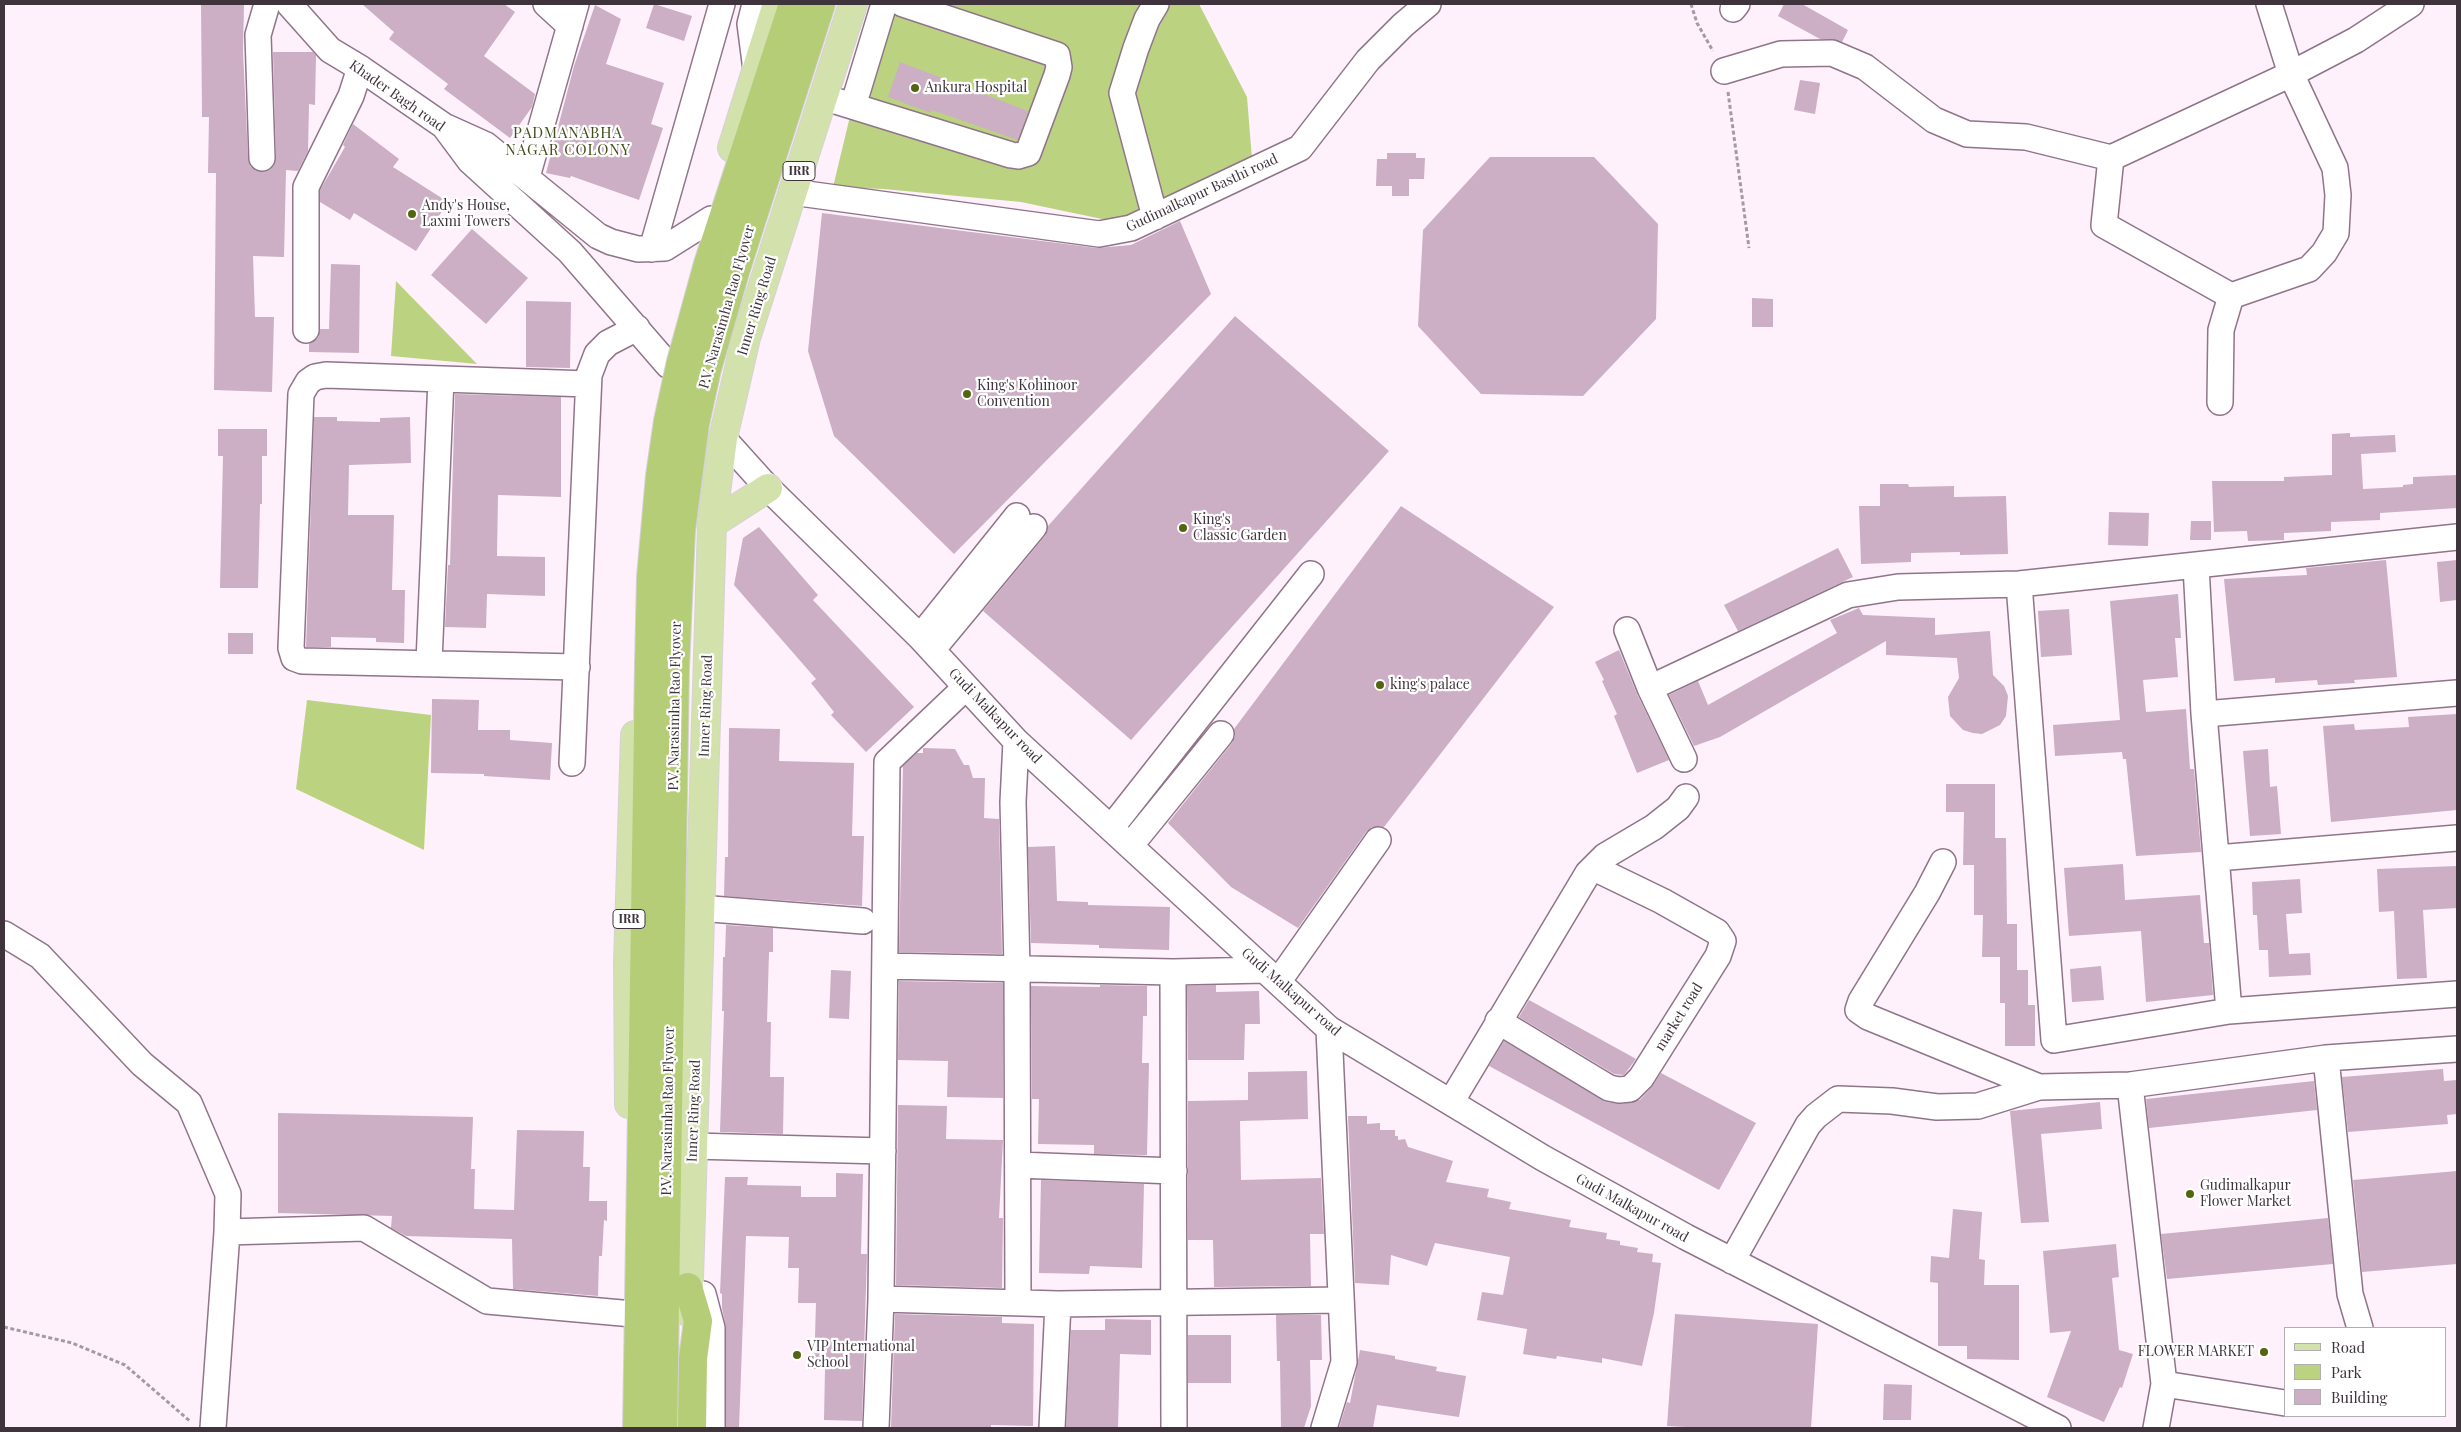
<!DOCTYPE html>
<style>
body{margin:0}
#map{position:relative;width:2461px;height:1432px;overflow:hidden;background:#fef1fb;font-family:"Playfair Display",serif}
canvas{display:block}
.frame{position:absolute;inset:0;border:5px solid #3f333c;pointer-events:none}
.legend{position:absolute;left:2284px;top:1327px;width:162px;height:90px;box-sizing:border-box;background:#fff;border:1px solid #b2adb1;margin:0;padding:6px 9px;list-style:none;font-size:15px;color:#3f333c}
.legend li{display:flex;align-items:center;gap:10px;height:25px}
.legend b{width:25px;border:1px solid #b2adb1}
</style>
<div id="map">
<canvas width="2461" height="1432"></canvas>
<div class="frame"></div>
<ul class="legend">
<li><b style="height:6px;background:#d3e1ad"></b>Road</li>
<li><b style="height:14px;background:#bbd380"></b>Park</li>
<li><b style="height:14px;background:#ccaec5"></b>Building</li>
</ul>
</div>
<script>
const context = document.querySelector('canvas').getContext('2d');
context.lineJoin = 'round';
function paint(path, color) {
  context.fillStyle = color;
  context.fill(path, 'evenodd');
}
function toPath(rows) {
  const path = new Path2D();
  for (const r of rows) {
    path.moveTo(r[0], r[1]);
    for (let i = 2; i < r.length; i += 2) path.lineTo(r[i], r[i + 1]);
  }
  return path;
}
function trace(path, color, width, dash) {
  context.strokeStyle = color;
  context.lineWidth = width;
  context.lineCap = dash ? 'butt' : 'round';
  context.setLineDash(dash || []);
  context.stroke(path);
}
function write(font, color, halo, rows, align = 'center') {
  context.font = font + ' "Playfair Display",serif';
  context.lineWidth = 4.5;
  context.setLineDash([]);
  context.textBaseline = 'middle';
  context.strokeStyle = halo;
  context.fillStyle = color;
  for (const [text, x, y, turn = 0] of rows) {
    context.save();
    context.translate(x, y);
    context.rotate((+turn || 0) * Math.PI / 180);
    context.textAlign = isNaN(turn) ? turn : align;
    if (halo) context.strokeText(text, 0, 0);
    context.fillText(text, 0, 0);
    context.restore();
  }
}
const green = toPath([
 [877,4,1199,4,1247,97,1253,171,1121,223,1021,202,884,189,833,187],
 [396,281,477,364,391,356],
 [307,700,431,715,424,850,296,789]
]);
const building = toPath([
 [201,4,244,4,243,51,248,158,250,166,256,171,269,170,274,165,276,158,273,52,313,52,316,55,315,105,309,104,308,151,298,171,286,170,284,257,253,256,255,317,274,317,272,392,214,390,216,173,208,173,209,117,202,117],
 [362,4,504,4,515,12,484,56,535,94,532,107,510,138,444,89,448,84,389,39,394,32],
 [654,4,692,16,684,41,646,28],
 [1784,4,1802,4,1848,30,1842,42,1820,39,1778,16],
 [595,5,621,19,606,64,664,83,651,124,663,128,639,200,571,176,570,178,546,173,574,66],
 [900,62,1028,111,1018,140,932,110,931,113,888,97],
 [1800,80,1820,83,1815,114,1794,110],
 [353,124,399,159,393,167,448,202,416,251,354,213,350,220,320,202,320,190,345,147,343,145],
 [1387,153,1416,153,1416,158,1425,158,1424,179,1409,179,1409,196,1392,196,1392,186,1376,186,1377,159,1387,159],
 [1490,157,1594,157,1658,224,1656,319,1583,396,1481,394,1418,326,1423,230],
 [822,213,1097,248,1131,245,1180,221,1211,294,954,554,834,436,808,351],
 [472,229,528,278,486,324,431,275],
 [331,264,360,265,359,353,309,352,309,344,318,338,320,329,329,329],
 [1752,298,1773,299,1773,327,1752,327],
 [526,301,571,302,570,368,526,367],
 [1235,316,1389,451,1131,740,983,611,1045,536,1048,526],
 [455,394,561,397,561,497,498,495,497,556,545,557,545,596,487,594,486,628,445,627,448,565,450,565],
 [314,417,337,417,337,421,380,422,380,418,410,417,411,463,349,465,348,515,394,515,392,590,405,590,404,643,376,642,376,638,331,637,331,647,306,647],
 [218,429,267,429,267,456,262,456,262,504,260,504,258,588,220,588,223,456,218,456],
 [2350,433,2350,437,2395,435,2396,452,2361,454,2363,489,2403,487,2403,485,2413,484,2413,477,2457,475,2457,508,2380,513,2380,520,2331,522,2331,531,2284,533,2284,540,2248,541,2247,531,2214,532,2212,481,2284,481,2284,477,2332,475,2332,434],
 [1880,484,1908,484,1909,487,1954,486,1954,497,2006,496,2008,554,1960,555,1960,552,1911,553,1911,562,1861,564,1859,506,1880,506],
 [1401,506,1554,607,1384,827,1372,827,1366,832,1298,928,1231,887,1168,823,1232,743,1235,736,1234,729],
 [2109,512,2149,513,2148,546,2108,545],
 [2191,521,2211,521,2211,540,2190,540],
 [759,527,818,595,813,600,914,707,866,752,831,715,834,712,811,683,816,679,734,585,743,538],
 [1838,548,1853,577,1738,631,1724,605],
 [2386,560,2397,677,2354,680,2355,683,2318,685,2317,680,2275,683,2275,678,2234,681,2224,579,2307,575,2306,568],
 [2457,560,2457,600,2440,602,2437,562],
 [2178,594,2181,638,2175,638,2178,677,2143,680,2146,712,2186,709,2190,769,2194,769,2201,852,2136,856,2126,759,2123,759,2122,752,2055,756,2053,725,2120,720,2110,601],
 [1859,608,1863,615,1935,618,1935,635,1990,631,1993,675,2004,686,2008,696,2006,716,2000,725,1982,734,1973,733,1963,730,1950,716,1948,697,1959,678,1957,658,1886,655,1886,641,1720,737,1694,746,1669,695,1698,681,1708,705,1837,633,1830,620],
 [2069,609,2072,655,2041,657,2038,611],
 [228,633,253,633,253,654,228,654],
 [1619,650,1637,694,1669,760,1637,773,1614,716,1617,714,1602,681,1604,680,1595,662],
 [432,699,479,700,478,730,510,730,510,740,552,743,550,780,484,776,484,774,431,773],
 [2457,714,2457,810,2331,822,2323,726,2354,724,2355,730,2409,727,2408,717],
 [729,728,780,729,779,761,854,763,852,836,864,836,862,906,724,896,725,857,728,857],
 [923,748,955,749,964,765,969,765,973,778,985,778,984,818,999,819,1002,954,899,952,903,766,917,753,923,753],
 [2268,749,2270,787,2277,786,2281,834,2250,836,2243,751],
 [1946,784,1995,784,1995,838,2006,838,2007,924,2017,924,2017,970,2028,970,2028,1005,2035,1005,2035,1046,2005,1046,2005,1003,2000,1003,2000,957,1982,957,1983,915,1974,915,1974,865,1963,865,1964,812,1946,812],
 [1055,846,1057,901,1088,902,1088,905,1170,907,1169,950,1099,948,1099,945,1031,943,1028,847],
 [2123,864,2125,900,2200,895,2204,943,2209,943,2213,995,2146,1002,2141,931,2069,936,2064,868],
 [2457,866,2457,908,2423,910,2427,978,2397,979,2394,911,2379,912,2377,869],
 [2300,879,2302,913,2286,914,2289,954,2310,953,2311,975,2269,977,2268,950,2259,950,2257,915,2253,915,2252,882],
 [726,925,773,928,773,952,769,952,767,1022,771,1022,770,1077,784,1077,783,1134,720,1132,724,1011,722,1011,723,957,725,957],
 [2101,966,2104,1000,2072,1002,2070,969],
 [831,970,851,971,849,1019,829,1018],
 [899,981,1003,983,1003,1098,947,1097,948,1061,898,1060],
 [1100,985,1147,986,1147,1016,1143,1016,1142,1063,1149,1063,1147,1155,1144,1155,1094,1154,1094,1145,1038,1144,1039,1099,1032,1099,1031,986,1100,987],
 [1216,985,1216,992,1259,991,1260,1024,1245,1024,1244,1060,1188,1060,1187,986],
 [1529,1000,1629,1055,1636,1059,1624,1075,1614,1074,1519,1017],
 [1504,1041,1606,1102,1620,1104,1640,1100,1651,1088,1661,1073,1756,1123,1719,1190,1489,1066],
 [2443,1069,2444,1081,2457,1080,2457,1114,2447,1115,2448,1124,2348,1132,2342,1077],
 [1307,1071,1308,1119,1240,1121,1241,1180,1321,1178,1324,1234,1310,1234,1311,1286,1214,1287,1213,1240,1188,1240,1188,1101,1248,1100,1248,1072],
 [2314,1081,2317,1110,2149,1128,2146,1099],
 [2100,1102,2102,1129,2041,1134,2049,1222,2021,1223,2010,1111],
 [898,1105,947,1106,946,1139,1003,1140,999,1218,1003,1218,1002,1288,896,1285],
 [278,1113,473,1117,471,1169,475,1169,474,1209,514,1210,517,1130,584,1131,583,1167,590,1167,589,1201,607,1201,607,1221,604,1220,602,1256,599,1256,598,1296,513,1289,512,1239,406,1236,391,1228,392,1216,278,1213],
 [1348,1116,1367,1116,1367,1124,1380,1123,1380,1130,1395,1130,1395,1136,1398,1136,1398,1140,1405,1139,1408,1147,1453,1161,1446,1182,1489,1189,1487,1197,1511,1202,1509,1209,1571,1220,1569,1227,1607,1233,1606,1239,1620,1241,1620,1245,1638,1248,1637,1252,1653,1254,1652,1262,1661,1263,1654,1313,1642,1366,1602,1358,1602,1363,1557,1356,1556,1359,1523,1354,1527,1329,1477,1320,1482,1292,1503,1295,1510,1257,1435,1243,1427,1266,1391,1255,1389,1285,1355,1283],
 [2457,1171,2457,1264,2362,1272,2353,1180],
 [836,1173,863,1174,861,1254,867,1254,862,1421,824,1420,825,1369,814,1369,816,1303,798,1303,799,1268,788,1268,789,1237,746,1236,739,1428,726,1428,726,1328,722,1308,722,1294,720,1293,725,1177,748,1177,747,1185,801,1186,801,1197,836,1197],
 [1041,1180,1144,1184,1142,1268,1090,1266,1089,1274,1039,1273],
 [1953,1209,1982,1212,1979,1259,1985,1260,1984,1285,2019,1285,2019,1360,1967,1359,1967,1346,1938,1346,1938,1283,1930,1282,1931,1256,1949,1258],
 [2328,1218,2333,1264,2167,1279,2161,1234],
 [2116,1244,2119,1277,2112,1278,2119,1350,2133,1354,2122,1388,2120,1387,2104,1422,2047,1397,2071,1331,2050,1333,2043,1251],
 [895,1314,1002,1317,1002,1323,1034,1324,1033,1426,991,1425,991,1428,891,1428],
 [1675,1314,1818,1324,1811,1428,1705,1428,1667,1426],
 [1276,1315,1321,1315,1322,1360,1310,1360,1311,1406,1304,1428,1281,1428,1280,1361,1277,1361],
 [1105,1319,1151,1320,1151,1355,1120,1354,1118,1428,1066,1428,1071,1330,1105,1330],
 [1188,1335,1231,1335,1231,1383,1188,1383],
 [1360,1350,1395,1356,1395,1359,1437,1367,1436,1371,1466,1376,1459,1417,1377,1405,1373,1428,1339,1428,1347,1402,1350,1403],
 [1884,1384,1912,1385,1911,1420,1883,1420]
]);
const path = toPath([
 [1691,4,1697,23,1713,51],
 [1728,92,1749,248],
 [4,1327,72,1343,125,1365,191,1422]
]);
const minor = toPath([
 [289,4,330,50,360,68,444,126,470,161,570,252,668,365],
 [546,4,570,26],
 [755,4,750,24,756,70],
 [1733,9,1737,4],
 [1724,71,1781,54,1832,53,1865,67,1934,120,1967,134,2026,137,2111,158,2291,74,2356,40,2411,4],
 [823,97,1011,155,1018,156,1028,153,1057,75,1059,67,1057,55,903,4],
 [853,106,884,4],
 [446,127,486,145,598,236,611,242,638,249,665,248,711,219],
 [262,158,258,35,267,4],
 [2111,158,2104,225,2231,296],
 [527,177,576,4],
 [792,192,1099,234,1131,228,1300,148,1368,60,1403,25,1428,4],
 [1155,217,1122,93,1136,48,1147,19,1156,4],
 [652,249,722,4],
 [306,330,306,187,351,96,360,68],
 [2220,402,2221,330,2231,296,2309,269,2324,253,2336,233,2338,195,2335,168,2291,74,2269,4],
 [723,438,768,488,920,637,1016,741,1329,1029,1543,1158,1686,1237,2058,1428],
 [2196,566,2204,714,2229,1011],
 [2019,584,2054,1040,2229,1011,2457,994],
 [1627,630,1650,688,1684,759],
 [920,637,1017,516],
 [932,650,1034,527],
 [429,662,441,379],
 [577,667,302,661,294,658,291,648,301,394,308,382,315,377,326,375,588,384],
 [1650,688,1848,595,1898,587,2019,584,2457,537],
 [2204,714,2457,693],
 [1016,741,1013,802,1017,968,1018,1302],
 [572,763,589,375,597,354,608,343,637,328],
 [1111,828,1311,574],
 [1130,846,1221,734],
 [2217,858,2457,838],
 [1943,862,1927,893,1861,1001,1858,1010,1868,1017,2039,1087],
 [699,908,863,921],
 [4,934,40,956,142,1064,189,1103,228,1194,227,1232,213,1428],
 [885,966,1173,972,1265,970],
 [1173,972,1174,1428],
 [1278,982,1378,840],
 [1498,1021,1609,1088,1619,1090,1630,1089,1641,1078,1718,956,1723,941,1717,932,1662,901,1594,868],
 [2326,1058,2350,1294,2360,1328],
 [2130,1085,2164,1384,2156,1428],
 [1451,1102,1588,873,1605,856,1654,827,1678,808,1686,797],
 [693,1146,883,1151],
 [1018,1165,1174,1171],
 [227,1232,364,1228,487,1301,633,1314],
 [1732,1261,1808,1125,1816,1116,1838,1099,1892,1101,1937,1107,1978,1106,2039,1087,2130,1085,2326,1058,2457,1049],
 [703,1294,712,1328,712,1428],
 [881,1299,1058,1304,1341,1300],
 [2164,1384,2285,1403],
 [876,1428,881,1299,887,762,966,687],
 [1052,1428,1058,1304],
 [1324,1428,1344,1362,1329,1029]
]);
const major = toPath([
 [732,148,777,4],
 [712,524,768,488],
 [629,1104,628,963,635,735],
 [688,1312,712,524,723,438,746,338,853,4]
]);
const highway = toPath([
 [708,264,793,4],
 [735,272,821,4],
 [688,1287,698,1321,693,1359,692,1428],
 [637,1428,649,664],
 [663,1428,675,668]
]);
const highwayBridge = toPath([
 [649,664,651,577,660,476,668,421,681,362,708,264],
 [675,668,681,531,695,424,707,369,735,272]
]);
const markers = [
 [915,88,5,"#536510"],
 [412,214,5,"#536510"],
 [967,394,5,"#536510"],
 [1183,528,5,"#536510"],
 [1380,685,5,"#536510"],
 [2190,1194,5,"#536510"],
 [2264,1352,5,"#536510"],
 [797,1355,5,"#536510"]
];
const shields = [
 [799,171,32],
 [629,919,32]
];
const shieldNames = [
 ["IRR",799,171],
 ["IRR",629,919]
];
const poiNames = [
 ["Ankura Hospital",925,88],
 ["Andy's House,",422,206],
 ["Laxmi Towers",422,222],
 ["King's Kohinoor",977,386],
 ["Convention",977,402],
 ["King's",1193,520],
 ["Classic Garden",1193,536],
 ["king's palace",1390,685],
 ["Gudimalkapur",2200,1186],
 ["Flower Market",2200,1202],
 ["VIP International",807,1347],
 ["School",807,1363],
 ["FLOWER MARKET",2254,1352,"right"]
];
const streetNames = [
 ["Khader Bagh road",397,96,35],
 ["Gudimalkapur Basthi road",1202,193,-25],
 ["Inner Ring Road",757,306,-73],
 ["P.V. Narasimha Rao Flyover",727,307,-74],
 ["P.V. Narasimha Rao Flyover",675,706,-89],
 ["Inner Ring Road",706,706,-88],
 ["Gudi Malkapur road",995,716,46],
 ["Gudi Malkapur road",1291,992,41],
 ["market road",1679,1017,-58],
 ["P.V. Narasimha Rao Flyover",668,1111,-89],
 ["Inner Ring Road",694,1111,-88],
 ["Gudi Malkapur road",1632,1208,29]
];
const neighbourhoodNames = [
 ["PADMANABHA",568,133],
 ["NAGAR COLONY",568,150]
];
paint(green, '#bbd380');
paint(building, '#ccaec5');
trace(minor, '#907489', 28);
trace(major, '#d5d2d4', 30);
trace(highway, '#d5d2d4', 30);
trace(path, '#a699a3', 3, [4, 2.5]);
trace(minor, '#fff', 25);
trace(major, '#d3e1ad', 28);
trace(highway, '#b5cd77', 28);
trace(highwayBridge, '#d5d2d4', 30, []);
trace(highwayBridge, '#b5cd77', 28);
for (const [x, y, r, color] of markers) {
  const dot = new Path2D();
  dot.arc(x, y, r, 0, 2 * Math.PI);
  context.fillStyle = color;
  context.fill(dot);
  trace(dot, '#fff', 2);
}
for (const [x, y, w] of shields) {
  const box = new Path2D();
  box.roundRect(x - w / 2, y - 9.5, w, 19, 4);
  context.fillStyle = '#fff';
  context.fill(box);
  trace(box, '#3f333c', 1);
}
write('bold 12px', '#3f333c', null, shieldNames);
write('14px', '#3f333c', '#fff', poiNames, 'left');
write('14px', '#3f333c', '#fff', streetNames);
context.letterSpacing = '1px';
write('15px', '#414e17', '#fff', neighbourhoodNames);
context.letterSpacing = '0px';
</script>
